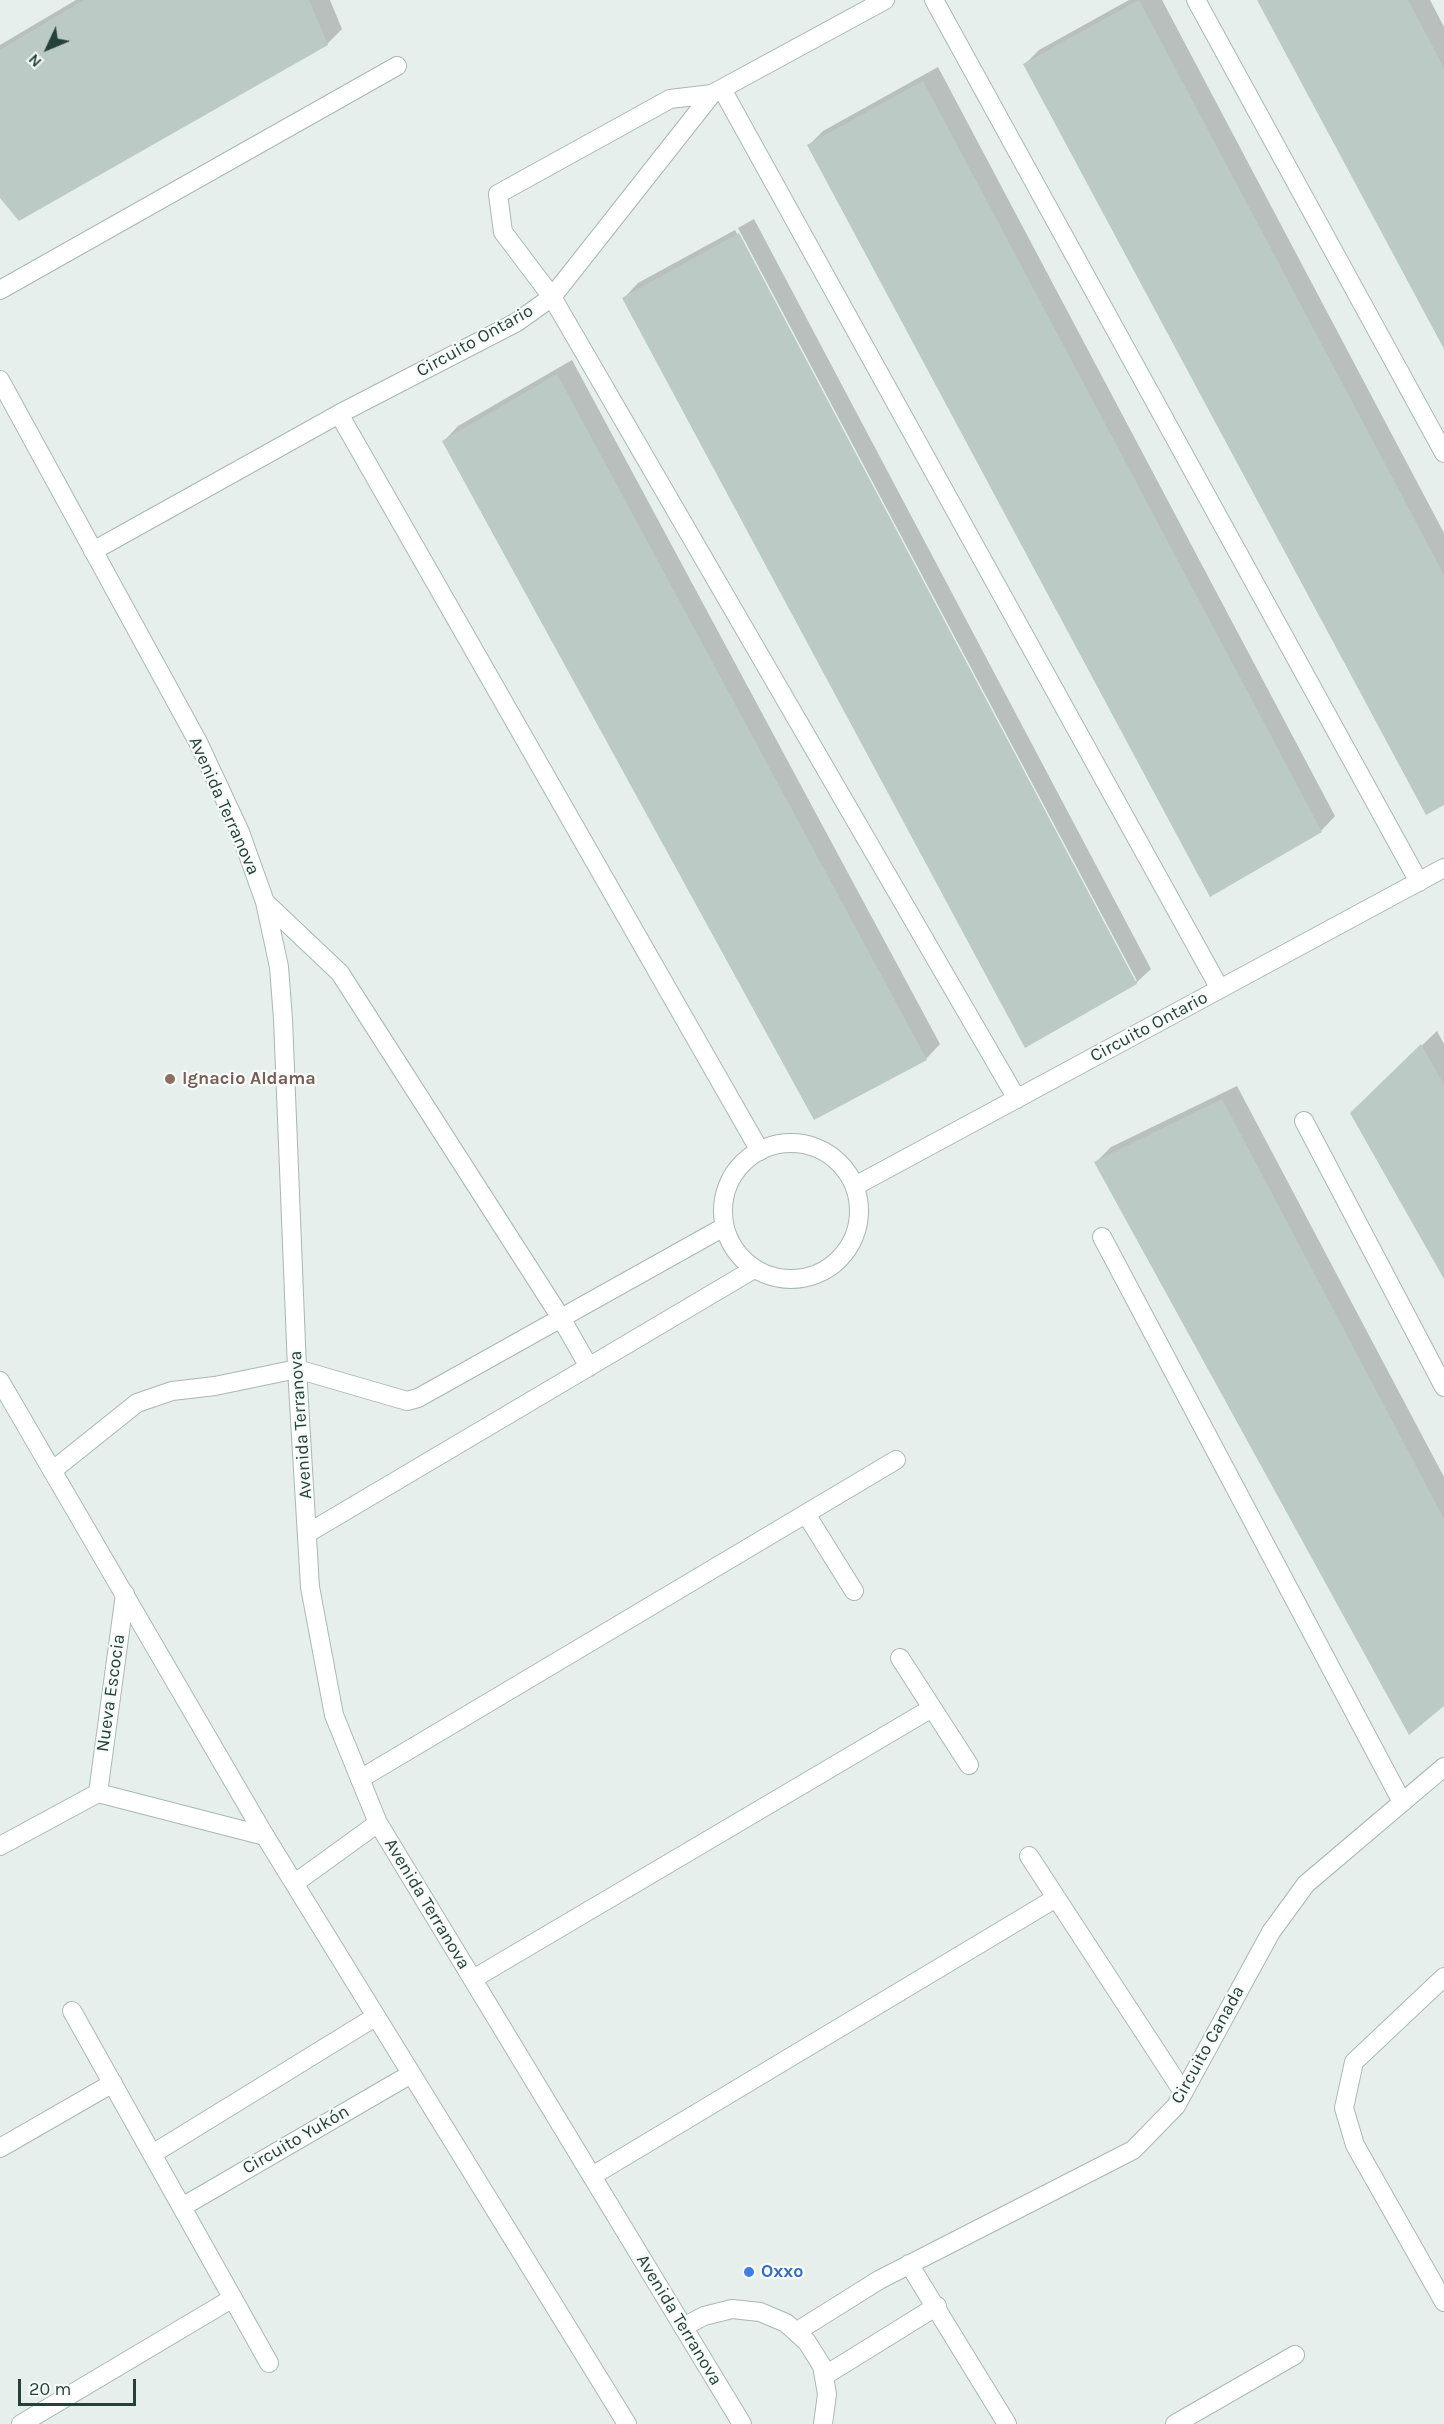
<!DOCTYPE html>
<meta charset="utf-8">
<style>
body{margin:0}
#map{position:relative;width:1444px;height:2424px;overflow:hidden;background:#e6efeb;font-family:Karla,sans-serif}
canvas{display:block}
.north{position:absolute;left:18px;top:18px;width:60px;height:60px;-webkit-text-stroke:4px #f7fbf9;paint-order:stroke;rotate:226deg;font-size:16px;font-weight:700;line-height:24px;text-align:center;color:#24423a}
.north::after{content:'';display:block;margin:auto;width:21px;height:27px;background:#24423a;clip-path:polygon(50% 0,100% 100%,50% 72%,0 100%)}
.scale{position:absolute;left:18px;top:2379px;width:118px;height:27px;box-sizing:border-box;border:3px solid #24423a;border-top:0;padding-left:8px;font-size:18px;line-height:21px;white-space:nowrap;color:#24423a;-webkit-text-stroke:4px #f7fbf9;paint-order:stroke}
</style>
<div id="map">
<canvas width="1444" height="2424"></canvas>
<div class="north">N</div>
<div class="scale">20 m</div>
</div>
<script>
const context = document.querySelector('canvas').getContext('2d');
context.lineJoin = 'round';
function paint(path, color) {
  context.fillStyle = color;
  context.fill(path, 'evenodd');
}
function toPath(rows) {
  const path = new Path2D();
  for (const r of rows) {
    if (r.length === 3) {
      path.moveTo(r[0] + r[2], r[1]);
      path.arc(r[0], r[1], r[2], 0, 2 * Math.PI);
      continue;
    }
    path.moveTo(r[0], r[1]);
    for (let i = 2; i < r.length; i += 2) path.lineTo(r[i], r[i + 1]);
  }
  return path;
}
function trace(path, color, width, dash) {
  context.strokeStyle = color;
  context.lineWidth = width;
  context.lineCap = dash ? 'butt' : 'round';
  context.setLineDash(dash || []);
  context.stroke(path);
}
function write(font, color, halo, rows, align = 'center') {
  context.font = font + ' Karla,sans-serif';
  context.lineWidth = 4.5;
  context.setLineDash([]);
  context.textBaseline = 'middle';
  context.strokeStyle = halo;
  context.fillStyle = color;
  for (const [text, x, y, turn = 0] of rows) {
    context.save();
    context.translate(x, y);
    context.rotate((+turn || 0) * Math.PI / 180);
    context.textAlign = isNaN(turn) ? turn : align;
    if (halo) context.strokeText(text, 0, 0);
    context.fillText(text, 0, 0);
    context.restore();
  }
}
const shadow = toPath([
 [76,0,330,0,342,29,327,44,0,196,0,45],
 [1129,0,1162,0,1444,533,1444,803,1025,64,1039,50],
 [1259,0,1430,0,1444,27,1444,346],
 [938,67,1335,816,1321,831,809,145,823,131],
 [754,219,1151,969,1136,983,1026,1046,624,298,638,283,735,230,1133,981,1137,981,738,228],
 [572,360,940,1044,926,1059,444,441,458,426],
 [1437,1031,1444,1044,1444,1276,1352,1113],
 [1237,1086,1444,1477,1444,1704,1096,1162,1111,1147]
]);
const building = toPath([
 [84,0,309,0,328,45,19,221,0,198,0,50],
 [1139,0,1444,575,1444,805,1426,815,1023,64],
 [1257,0,1408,0,1444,68,1444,349],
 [923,81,1322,832,1210,897,807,145],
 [739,233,1137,984,1025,1048,622,298],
 [557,374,927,1060,814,1120,442,441],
 [1421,1044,1444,1085,1444,1279,1350,1113],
 [1222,1099,1444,1519,1444,1706,1409,1735,1094,1162]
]);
const minor = toPath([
 [934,0,1419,882],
 [1196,0,1444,453],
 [722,89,1220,989],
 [712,94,670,99,498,194,503,232,552,297,1017,1099],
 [0,290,397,66],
 [339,414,760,1151],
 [93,551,339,414,517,322,552,297,712,94,885,0],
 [1304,1121,1444,1387],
 [855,1186,1444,868],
 [1102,1237,1402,1802],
 [806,1514,854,1591],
 [125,1594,98,1793,265,1836],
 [900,1658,969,1765],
 [360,1779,896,1460],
 [0,1846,98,1793],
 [1029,1856,1183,2092],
 [1444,1977,1354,2062,1344,2108,1355,2145,1444,2302],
 [473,1979,932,1708],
 [72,2011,269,2363],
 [0,2148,113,2083],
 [154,2153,375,2017],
 [592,2176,1056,1898],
 [182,2207,411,2074],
 [909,2264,1007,2424],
 [683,2327,704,2316,732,2309,760,2312,786,2323,807,2342,822,2366,827,2394,823,2424],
 [796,2332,879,2280,1133,2150,1176,2106,1271,1932,1306,1884,1444,1767],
 [824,2376,937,2306],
 [21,2424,233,2298],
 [1175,2424,1295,2355]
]);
const tertiary = toPath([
 [0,380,198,742,240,832,265,902,279,967,283,1019,297,1369,310,1587,334,1715,378,1823,742,2424],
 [265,902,340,973,561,1318,589,1367],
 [791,1211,68],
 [0,1381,265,1836,627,2424],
 [52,1471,137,1403,172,1391,215,1386,297,1369,407,1401,418,1398,724,1227],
 [308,1533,754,1269],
 [295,1883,378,1823]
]);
const markers = [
 [170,1079,6,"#8d6e63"],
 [749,2272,6,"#3f7fe0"]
];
const streetNames = [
 ["Circuito Ontario",475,341,-29],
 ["Avenida Terranova",224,806,66],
 ["Circuito Ontario",1149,1027,-28],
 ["Avenida Terranova",301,1425,-94],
 ["Nueva Escocia",111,1693,-82],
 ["Avenida Terranova",427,1904,59],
 ["Circuito Canada",1208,2045,-61],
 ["Circuito Yukón",296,2140,-30],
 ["Avenida Terranova",679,2320,59]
];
const educationNames = [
 ["Ignacio Aldama",182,1079]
];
const shopNames = [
 ["Oxxo",761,2272]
];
paint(shadow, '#0003');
paint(building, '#bbcac4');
trace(minor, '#a8b8b2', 20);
trace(tertiary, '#a8b8b2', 20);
trace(minor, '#fff', 18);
trace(tertiary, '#fff', 18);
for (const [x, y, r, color] of markers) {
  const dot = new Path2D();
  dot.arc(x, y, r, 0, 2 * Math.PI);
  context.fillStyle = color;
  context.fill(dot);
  trace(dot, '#f7fbf9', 2);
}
write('18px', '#24423a', '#f7fbf9', streetNames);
write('bold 18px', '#785e54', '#f7fbf9', educationNames, 'left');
write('bold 18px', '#366cbe', '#f7fbf9', shopNames, 'left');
</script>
